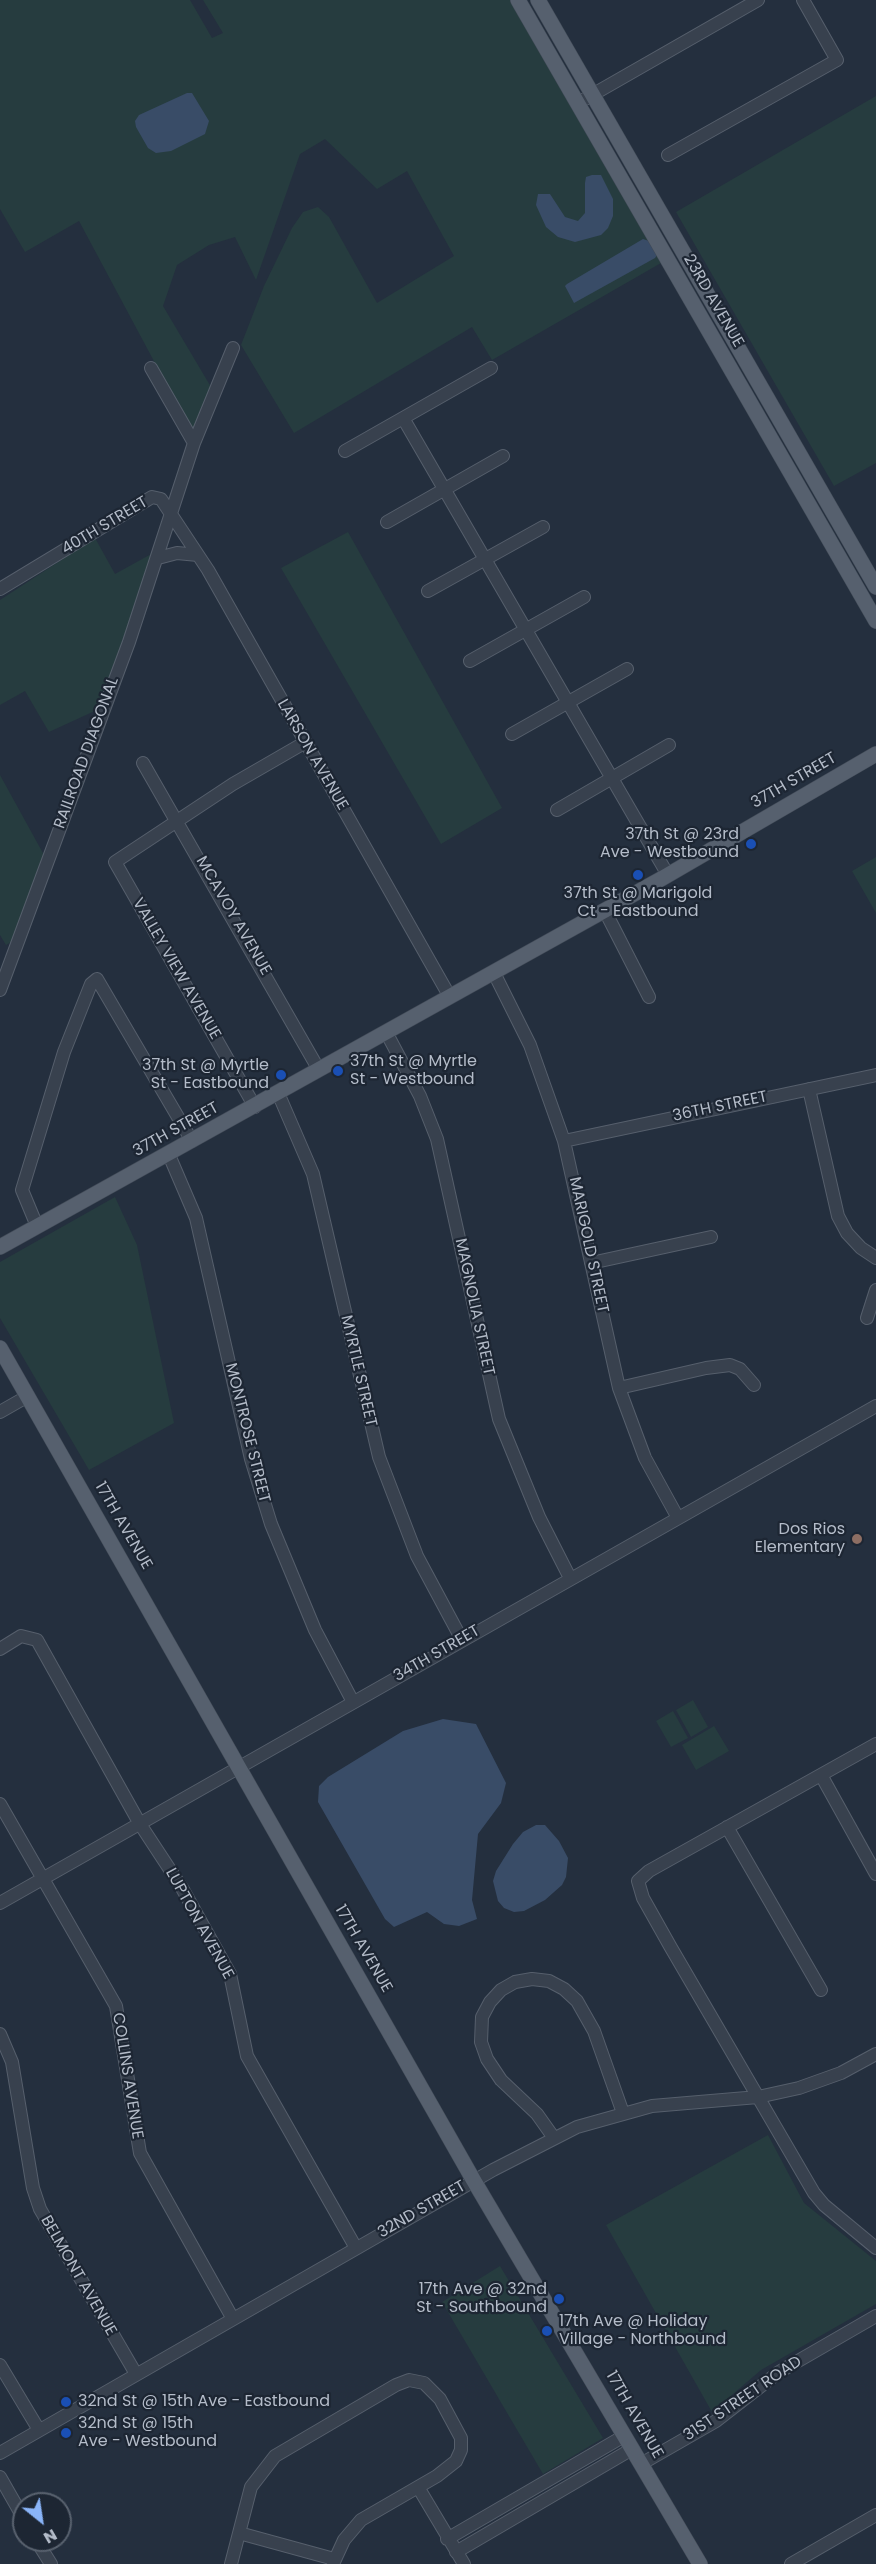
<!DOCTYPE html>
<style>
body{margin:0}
#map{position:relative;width:876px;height:2564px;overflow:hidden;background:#242f3e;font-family:Poppins,sans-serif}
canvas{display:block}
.north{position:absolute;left:12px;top:2492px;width:60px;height:60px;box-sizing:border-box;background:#1d2633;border:2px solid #59626f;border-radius:50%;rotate:150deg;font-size:16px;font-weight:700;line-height:24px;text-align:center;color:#b4bcc9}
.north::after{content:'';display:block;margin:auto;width:21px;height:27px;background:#8ab4f8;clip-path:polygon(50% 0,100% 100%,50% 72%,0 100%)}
</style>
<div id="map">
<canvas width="876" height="2564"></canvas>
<div class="north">N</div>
</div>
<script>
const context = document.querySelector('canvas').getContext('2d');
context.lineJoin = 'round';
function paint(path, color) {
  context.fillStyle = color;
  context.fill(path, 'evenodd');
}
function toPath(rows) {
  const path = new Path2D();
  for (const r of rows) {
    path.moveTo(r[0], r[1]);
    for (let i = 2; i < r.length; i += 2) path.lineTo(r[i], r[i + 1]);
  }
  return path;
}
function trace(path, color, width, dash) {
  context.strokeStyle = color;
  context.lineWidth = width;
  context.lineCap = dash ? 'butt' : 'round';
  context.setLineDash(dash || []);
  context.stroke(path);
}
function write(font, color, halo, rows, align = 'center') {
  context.font = font + ' Poppins,sans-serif';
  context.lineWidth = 4.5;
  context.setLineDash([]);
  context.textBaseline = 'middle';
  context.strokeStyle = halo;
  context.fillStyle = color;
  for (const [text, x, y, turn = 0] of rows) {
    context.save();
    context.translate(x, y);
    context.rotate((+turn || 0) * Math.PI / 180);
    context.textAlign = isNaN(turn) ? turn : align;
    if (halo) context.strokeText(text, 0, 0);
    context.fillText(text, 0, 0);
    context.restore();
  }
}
const green = toPath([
 [0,0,190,0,212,38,223,33,203,0,517,0,668,259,492,360,472,327,294,433,241,345,264,286,292,228,303,212,318,207,329,217,377,303,454,256,407,171,377,189,325,139,300,154,256,280,235,237,209,245,177,265,163,306,211,387,194,436,79,221,25,252,0,209],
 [876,96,876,463,834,486,676,212],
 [348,532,502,808,441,844,281,568],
 [95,538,115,574,153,553,99,709,49,732,25,691,0,705,0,600],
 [0,775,44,855,13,941,6,945,0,935],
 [876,857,876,913,852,871],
 [115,1197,137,1245,174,1423,89,1470,0,1318,0,1262],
 [693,1700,708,1727,691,1737,676,1710],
 [673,1711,688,1738,671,1747,656,1721],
 [714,1726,729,1751,696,1770,682,1745],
 [768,2135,804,2203,876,2261,876,2304,761,2370,712,2412,606,2225],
 [500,2266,603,2438,543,2474,442,2302]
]);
const water = toPath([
 [187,93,192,93,209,121,205,134,171,151,156,153,148,148,136,127,135,121,139,115],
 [592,175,601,175,613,199,613,216,608,228,601,235,575,242,558,237,546,227,536,205,538,194,550,194,565,217,578,221,585,213,585,183,586,177],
 [643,239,649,241,657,255,655,258,574,303,565,286,567,284],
 [443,1719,476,1724,506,1783,501,1803,478,1834,472,1900,477,1919,459,1926,444,1924,427,1912,394,1927,385,1919,318,1802,319,1786,328,1777,403,1731],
 [536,1825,545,1825,559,1841,568,1858,566,1877,562,1885,545,1900,524,1911,514,1912,504,1908,498,1901,493,1881,496,1871,513,1844,523,1832]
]);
const minor = toPath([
 [585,99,758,0],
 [668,155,837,60,803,0],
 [151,368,194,443],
 [403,418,668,875],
 [345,451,491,368],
 [387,522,503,456],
 [158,558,177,553,198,555],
 [0,589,152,497,161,499,208,570,450,997],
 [428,591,543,527],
 [470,661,584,597],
 [512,734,627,669],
 [143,763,319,1070],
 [557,810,669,745],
 [605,911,649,997],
 [494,973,530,1045,564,1141,619,1388,645,1458,678,1518],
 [0,990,129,642,194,443,233,348],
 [386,1032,420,1096,437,1139,499,1419,539,1517,570,1578],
 [809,1089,838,1216,847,1233,861,1248,876,1258],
 [278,1093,313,1174,379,1457,417,1556,462,1640],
 [255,1107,115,862,233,784,304,743],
 [564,1141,876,1075],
 [169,1155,196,1218,251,1459,271,1524,315,1630,353,1702],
 [37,1226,22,1190,64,1052,91,984,97,979,192,1141],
 [591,1263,711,1237],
 [867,1318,876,1290],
 [619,1388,706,1368,730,1365,740,1369,754,1385],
 [0,1412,28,1396],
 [0,1649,21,1636,37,1640,140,1824,182,1888,230,1974,247,2056,356,2248],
 [876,1744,649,1871,638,1881,643,1898,670,1946,814,2193,824,2205,876,2248],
 [821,1775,876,1874],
 [0,1804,116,2006,140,2153,233,2319],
 [727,1827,821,1990],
 [0,1903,876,1406],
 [0,2034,12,2062,33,2188,40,2209,136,2374],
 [554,2138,537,2114,501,2080,487,2059,481,2042,482,2017,490,2002,501,1990,515,1982,532,1979,549,1981,564,1989,577,2001,594,2031,623,2113],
 [0,2365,39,2430],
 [0,2453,493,2170,577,2127,652,2106,758,2097,799,2088,841,2073,876,2054],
 [641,2464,716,2421,779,2372,876,2316],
 [0,2477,24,2519],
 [418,2487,464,2564],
 [239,2533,334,2559],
 [447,2539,624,2436],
 [36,2540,51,2564],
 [456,2552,632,2449],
 [231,2564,251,2487,275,2456,396,2385,409,2380,424,2383,440,2399,461,2438,461,2450,456,2461,437,2476,361,2520,344,2540,333,2564],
 [791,2564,876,2515]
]);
const major = toPath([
 [518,0,876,621],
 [538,0,876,587],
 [0,1247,661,879,876,754],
 [0,1348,474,2181,700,2564]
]);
const markers = [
 [751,844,6,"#1a4fb4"],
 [638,875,6,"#1a4fb4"],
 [338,1071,6,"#1a4fb4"],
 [281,1075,6,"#1a4fb4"],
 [857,1539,6,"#8d6e63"],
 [559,2299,6,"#1a4fb4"],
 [547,2331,6,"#1a4fb4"],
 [66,2402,6,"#1a4fb4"],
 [66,2433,6,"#1a4fb4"]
];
const streetNames = [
 ["23RD AVENUE",713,301,60],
 ["40TH STREET",105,526,-31],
 ["RAILROAD DIAGONAL",87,753,-70],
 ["LARSON AVENUE",312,755,60],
 ["37TH STREET",794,781,-30],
 ["MCAVOY AVENUE",233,916,60],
 ["VALLEY VIEW AVENUE",176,969,60],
 ["36TH STREET",720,1107,-12],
 ["37TH STREET",176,1130,-29],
 ["MARIGOLD STREET",588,1245,78],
 ["MAGNOLIA STREET",474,1307,78],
 ["MYRTLE STREET",358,1371,77],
 ["MONTROSE STREET",247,1433,76],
 ["17TH AVENUE",123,1526,60],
 ["34TH STREET",437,1654,-30],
 ["LUPTON AVENUE",199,1924,61],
 ["17TH AVENUE",363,1949,60],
 ["COLLINS AVENUE",127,2076,81],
 ["32ND STREET",422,2210,-30],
 ["BELMONT AVENUE",78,2276,60],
 ["31ST STREET ROAD",743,2399,-34],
 ["17TH AVENUE",634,2415,60]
];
const poiNames = [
 ["37th St @ 23rd",739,835],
 ["Ave - Westbound",739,853],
 ["37th St @ Marigold",638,894,"center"],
 ["Ct - Eastbound",638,912,"center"],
 ["37th St @ Myrtle",350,1062,"left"],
 ["St - Westbound",350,1080,"left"],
 ["37th St @ Myrtle",269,1066],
 ["St - Eastbound",269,1084],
 ["Dos Rios",845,1530],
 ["Elementary",845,1548],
 ["17th Ave @ 32nd",547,2290],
 ["St - Southbound",547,2308],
 ["17th Ave @ Holiday",559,2322,"left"],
 ["Village - Northbound",559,2340,"left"],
 ["32nd St @ 15th Ave - Eastbound",78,2402,"left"],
 ["32nd St @ 15th",78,2424,"left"],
 ["Ave - Westbound",78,2442,"left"]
];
paint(green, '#263c3f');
paint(water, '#394c67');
trace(minor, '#565f6c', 14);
trace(major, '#414a57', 16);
trace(minor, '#38414e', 12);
trace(major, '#56606e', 15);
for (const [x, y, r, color] of markers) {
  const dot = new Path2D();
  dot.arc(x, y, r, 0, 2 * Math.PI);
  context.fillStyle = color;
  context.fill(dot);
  trace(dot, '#1d2633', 2);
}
write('16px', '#b4bcc9', '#1d2633', streetNames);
write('16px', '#b4bcc9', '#1d2633', poiNames, 'right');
</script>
